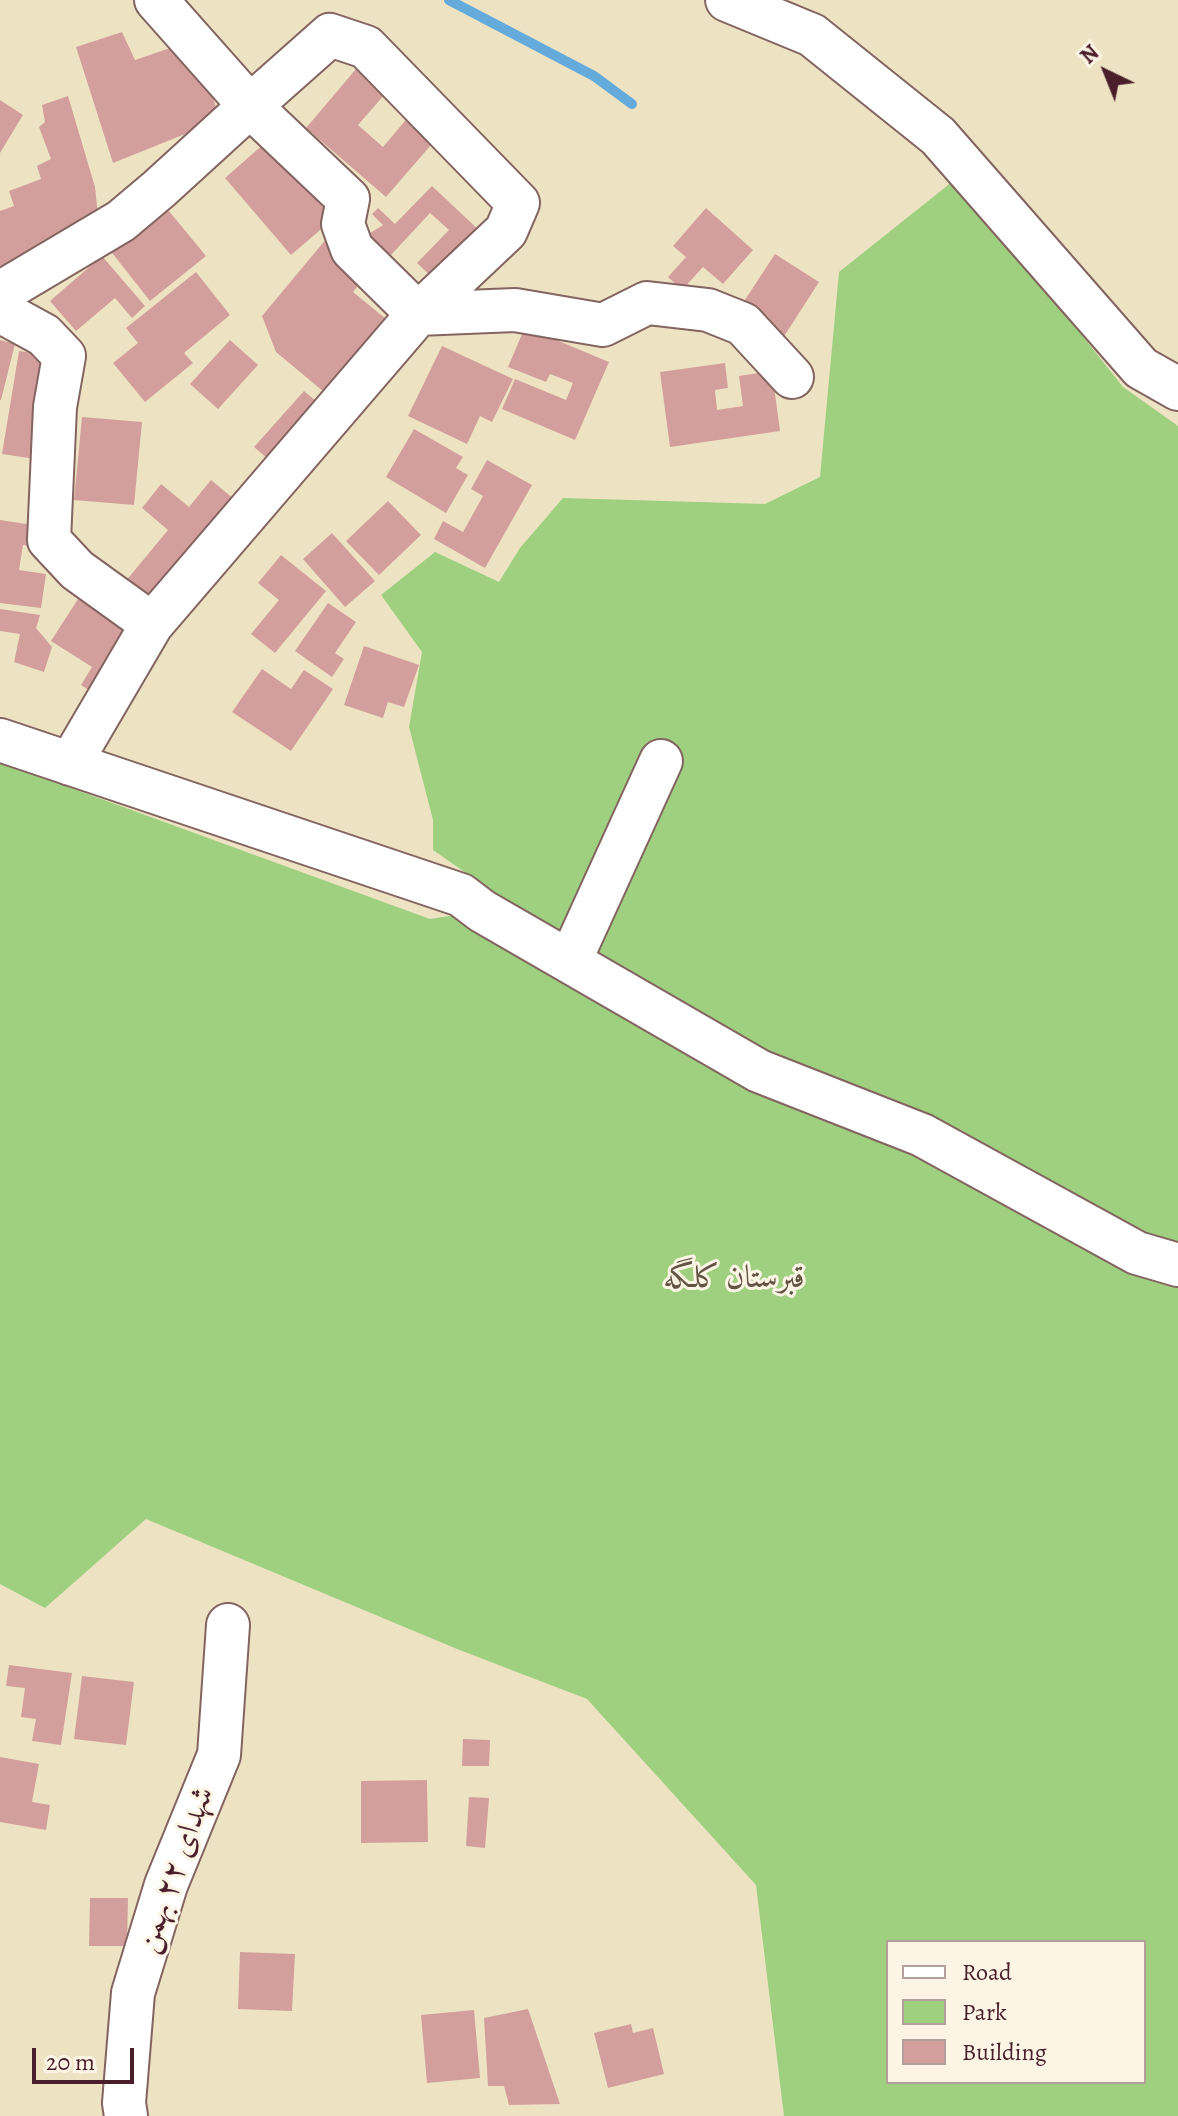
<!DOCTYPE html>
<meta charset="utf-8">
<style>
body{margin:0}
#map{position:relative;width:1178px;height:2116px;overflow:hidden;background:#ede3c3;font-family:Alegreya,serif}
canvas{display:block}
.legend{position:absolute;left:886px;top:1940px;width:260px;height:144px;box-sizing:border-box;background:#fcf5e5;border:2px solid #b59f9b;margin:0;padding:10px 14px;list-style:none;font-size:24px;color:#4a1f2b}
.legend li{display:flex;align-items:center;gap:16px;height:40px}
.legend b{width:40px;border:2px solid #b59f9b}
.north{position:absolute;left:1066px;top:32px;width:80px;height:80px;-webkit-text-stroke:6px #fcf5e5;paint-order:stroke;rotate:317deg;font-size:22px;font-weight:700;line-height:32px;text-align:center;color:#4a1f2b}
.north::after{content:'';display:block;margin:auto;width:28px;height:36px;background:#4a1f2b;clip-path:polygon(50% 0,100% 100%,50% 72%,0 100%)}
.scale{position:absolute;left:32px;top:2048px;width:102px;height:36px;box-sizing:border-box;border:4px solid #4a1f2b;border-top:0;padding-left:10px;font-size:24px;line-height:28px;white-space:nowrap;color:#4a1f2b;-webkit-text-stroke:6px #fcf5e5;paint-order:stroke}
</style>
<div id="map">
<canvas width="1178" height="2116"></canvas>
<ul class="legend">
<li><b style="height:10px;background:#fff"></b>Road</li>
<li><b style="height:22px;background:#9ed080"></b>Park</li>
<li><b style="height:22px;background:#d39f9c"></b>Building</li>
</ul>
<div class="north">N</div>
<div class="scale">20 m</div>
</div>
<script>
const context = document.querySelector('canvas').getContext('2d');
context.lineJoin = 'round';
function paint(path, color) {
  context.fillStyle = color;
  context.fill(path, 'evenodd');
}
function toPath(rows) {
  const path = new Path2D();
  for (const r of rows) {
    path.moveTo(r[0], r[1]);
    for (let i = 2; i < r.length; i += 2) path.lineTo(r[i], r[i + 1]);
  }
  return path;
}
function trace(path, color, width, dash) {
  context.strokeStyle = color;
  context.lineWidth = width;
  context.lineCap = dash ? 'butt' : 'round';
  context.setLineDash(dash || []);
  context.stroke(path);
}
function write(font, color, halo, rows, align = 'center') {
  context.font = font + ' Alegreya,Amiri,serif';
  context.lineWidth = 6;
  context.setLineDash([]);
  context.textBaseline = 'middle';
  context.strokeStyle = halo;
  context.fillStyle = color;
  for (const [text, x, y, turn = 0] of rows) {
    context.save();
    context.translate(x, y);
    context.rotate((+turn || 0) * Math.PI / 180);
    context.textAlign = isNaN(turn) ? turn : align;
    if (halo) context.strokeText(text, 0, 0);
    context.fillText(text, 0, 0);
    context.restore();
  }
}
const green = toPath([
 [957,178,1123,387,1178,426,1178,2116,784,2116,756,1885,587,1699,457,1649,146,1519,45,1608,0,1584,0,762,430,919,482,911,495,893,433,850,433,820,409,727,422,652,381,595,435,552,499,582,520,548,563,498,765,504,820,477,839,272],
 [888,1942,1144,1942,1144,2082,888,2082]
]);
const stream = toPath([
 [449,0,594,76,632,104]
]);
const building = toPath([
 [122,32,135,60,173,47,203,66,220,120,113,163,76,47],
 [356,69,385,94,358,125,383,147,410,115,437,138,386,197,306,128],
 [68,96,95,187,98,215,0,272,0,211,14,206,9,191,41,179,37,166,51,159,39,127,45,122,42,105],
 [0,100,23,115,0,153],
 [266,142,333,219,291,255,225,178],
 [432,186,482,233,436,281,417,263,449,230,430,213,390,256,367,235,383,225,372,214,378,208,395,224],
 [164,205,206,256,150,301,109,249],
 [706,208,753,250,723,284,703,267,682,290,668,277,686,257,673,246],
 [327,238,369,272,353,292,397,328,336,402,276,352,262,316],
 [775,254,819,282,783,338,739,309],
 [102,256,145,306,132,318,115,298,76,331,50,301],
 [196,272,230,315,184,353,193,363,145,402,113,363,138,343,126,328],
 [525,327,609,362,575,440,502,409,515,379,566,400,573,383,550,374,546,382,508,367],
 [0,340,15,344,1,400,0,400],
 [230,340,258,365,218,409,190,384],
 [442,346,513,379,492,422,480,416,467,444,408,416],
 [19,351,53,356,42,460,2,454],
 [725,363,728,388,715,390,717,410,743,406,739,376,772,371,780,431,670,447,660,372],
 [304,391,324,408,274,464,254,447],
 [82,417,142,422,134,505,74,500],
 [414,429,463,457,456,468,468,475,446,513,386,477],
 [487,460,532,485,485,568,434,539,443,521,463,532,483,496,471,489],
 [211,480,240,504,156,608,125,582,168,530,142,508,161,484,189,507],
 [388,501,421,535,379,575,346,541],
 [0,520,39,526,37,547,23,545,19,570,46,574,41,608,0,603],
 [332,533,375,581,345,607,303,559],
 [281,555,326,591,275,653,251,634,279,600,258,583],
 [78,599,135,635,96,695,81,685,92,667,51,641],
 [328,603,356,622,335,653,344,659,332,677,295,651],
 [0,609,40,615,36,628,52,647,44,672,14,662,20,634,0,631],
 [364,646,419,665,404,707,388,702,383,718,344,705],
 [262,669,291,689,304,670,333,689,291,751,232,712],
 [9,1665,72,1673,61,1745,32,1741,36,1719,21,1717,25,1688,6,1686],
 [82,1676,134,1682,126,1745,74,1739],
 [463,1739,490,1740,489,1766,462,1766],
 [0,1757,39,1764,32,1802,50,1805,46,1830,0,1822],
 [427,1780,428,1842,361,1843,361,1781],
 [469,1797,489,1798,485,1848,466,1846],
 [90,1898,128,1898,127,1946,89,1946],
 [240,1952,295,1954,292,2011,238,2009],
 [528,2009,560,2104,509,2105,504,2086,488,2086,484,2018],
 [474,2010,480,2078,427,2083,421,2015],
 [631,2024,633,2033,653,2028,664,2074,608,2088,594,2033]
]);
const minor = toPath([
 [156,0,250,106,330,35,366,47,518,203,506,231,418,314,515,310,603,325,647,303,708,310,743,324,792,377],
 [727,0,812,35,938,136,1141,368,1178,389],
 [0,293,121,221,159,189,250,106,348,199,343,224,352,249,418,314,152,624,70,764],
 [0,311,44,335,64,356,55,407,49,540,77,570,152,624],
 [0,740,461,895,482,911,759,1071,922,1135,1137,1253,1178,1265],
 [570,961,661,761],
 [126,2116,124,2103,133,1993,166,1885,219,1755,228,1625]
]);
const parkNames = [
 ["قبرستان کلگه",734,1279]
];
const streetNames = [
 ["شهدای ۲۲ بهمن",176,1870,-70]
];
paint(green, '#9ed080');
trace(stream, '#64abdb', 10);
paint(building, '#d39f9c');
trace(minor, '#836460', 46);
trace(minor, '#fff', 42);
write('32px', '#635444', '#fcf5e5', parkNames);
write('32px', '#4a1f2b', '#fcf5e5', streetNames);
</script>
